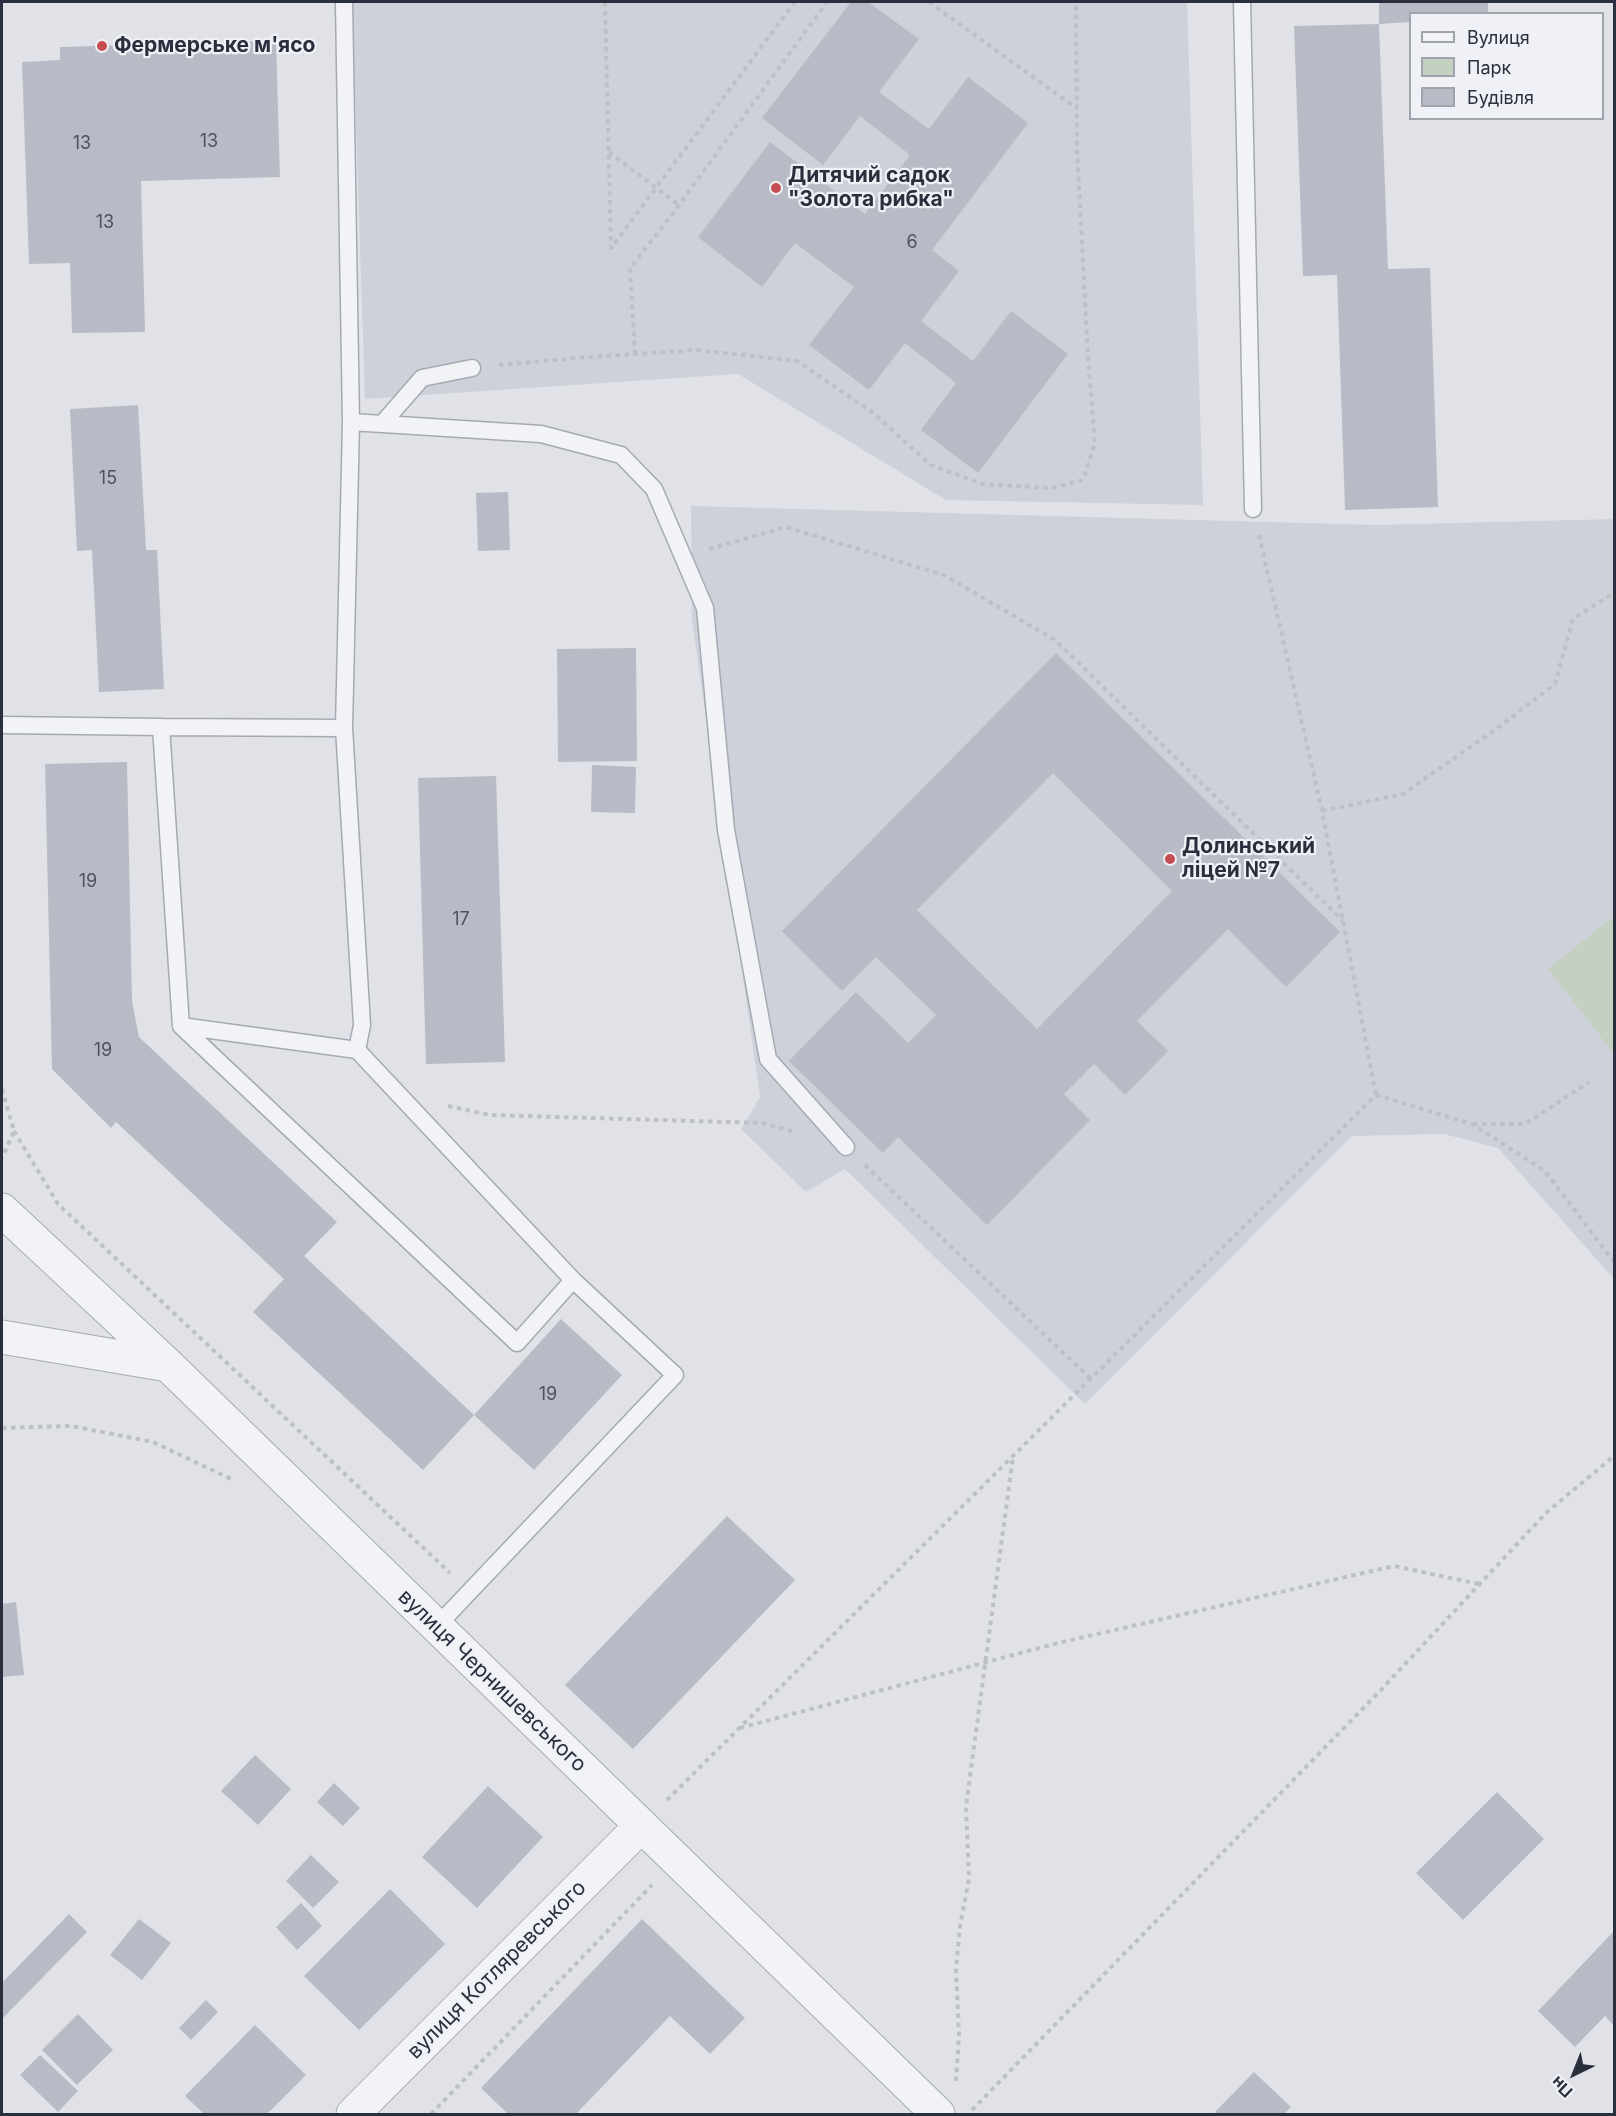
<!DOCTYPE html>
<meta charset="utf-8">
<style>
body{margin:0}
#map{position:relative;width:1616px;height:2116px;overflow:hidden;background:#e0e2e8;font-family:Inter,sans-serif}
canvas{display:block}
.frame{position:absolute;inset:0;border:3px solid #2a2f3e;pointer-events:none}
.legend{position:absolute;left:1409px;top:12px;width:195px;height:108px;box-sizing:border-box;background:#eff1f6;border:2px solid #a0a3ac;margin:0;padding:8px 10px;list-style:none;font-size:18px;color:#2a2f3e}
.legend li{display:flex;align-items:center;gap:12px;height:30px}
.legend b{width:30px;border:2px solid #a0a3ac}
.north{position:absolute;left:1544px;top:2044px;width:60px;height:60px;-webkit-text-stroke:4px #eff1f6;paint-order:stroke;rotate:223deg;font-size:16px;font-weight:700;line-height:24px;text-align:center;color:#2a2f3e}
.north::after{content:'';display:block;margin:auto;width:21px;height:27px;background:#2a2f3e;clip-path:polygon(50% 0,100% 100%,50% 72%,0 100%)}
</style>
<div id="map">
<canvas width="1616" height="2116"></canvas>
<div class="frame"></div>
<ul class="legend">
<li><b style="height:8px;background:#f2f3f7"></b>Вулиця</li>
<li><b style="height:16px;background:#c4d1c2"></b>Парк</li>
<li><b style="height:16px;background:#b8bbc5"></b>Будівля</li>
</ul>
<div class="north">Пн</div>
</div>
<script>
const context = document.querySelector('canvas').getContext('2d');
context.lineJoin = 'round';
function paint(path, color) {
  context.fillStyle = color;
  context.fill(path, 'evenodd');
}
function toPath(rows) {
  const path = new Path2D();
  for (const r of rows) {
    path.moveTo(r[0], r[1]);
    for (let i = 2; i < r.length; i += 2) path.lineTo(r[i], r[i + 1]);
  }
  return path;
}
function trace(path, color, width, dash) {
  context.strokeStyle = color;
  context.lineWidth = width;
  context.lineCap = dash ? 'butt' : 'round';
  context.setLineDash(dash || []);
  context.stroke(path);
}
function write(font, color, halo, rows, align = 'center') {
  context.font = font + ' Inter,sans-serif';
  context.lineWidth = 4.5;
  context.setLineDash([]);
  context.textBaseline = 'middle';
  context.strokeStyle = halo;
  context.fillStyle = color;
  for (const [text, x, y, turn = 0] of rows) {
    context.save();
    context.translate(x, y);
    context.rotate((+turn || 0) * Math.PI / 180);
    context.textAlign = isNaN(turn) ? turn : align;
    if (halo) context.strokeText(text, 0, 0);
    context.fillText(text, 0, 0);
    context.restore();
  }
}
const built = toPath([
 [352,2,1187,2,1203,505,946,500,738,374,365,399],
 [691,506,1377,525,1614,519,1614,1279,1498,1148,1444,1134,1352,1136,1085,1404,845,1169,806,1192,741,1129,760,1097,692,620]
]);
const green = toPath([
 [1614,916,1614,1054,1548,969]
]);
const building = toPath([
 [851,2,868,2,919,39,879,92,929,129,968,77,1028,123,932,250,959,271,921,321,973,361,1011,311,1068,354,978,473,921,430,956,383,905,343,869,390,809,345,854,287,795,243,762,287,698,237,770,142,865,214,910,155,860,116,823,165,762,118],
 [1379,2,1488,2,1488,14,1410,14,1410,22,1379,24],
 [1379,24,1388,269,1430,268,1438,507,1345,510,1337,275,1303,276,1294,26],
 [276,41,280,177,141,181,145,332,72,333,70,263,29,264,22,62,60,60,60,47],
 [138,405,146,550,157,550,164,689,99,692,92,550,77,551,70,409],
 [508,492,510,550,478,551,476,493],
 [636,648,637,761,558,762,557,649],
 [1056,653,1340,932,1286,987,1228,929,1137,1021,1168,1051,1125,1095,1094,1064,1064,1094,1090,1120,987,1225,898,1137,883,1153,789,1061,856,992,908,1043,936,1015,876,957,842,991,782,931],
 [1053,773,1172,891,1037,1029,917,910],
 [127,762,132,1001,139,1037,337,1222,304,1256,474,1415,561,1319,622,1375,534,1470,474,1415,423,1470,253,1312,284,1279,116,1122,111,1128,52,1069,45,764],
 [592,765,636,767,635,813,591,812],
 [496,776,505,1062,426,1064,418,778],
 [727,1516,795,1580,633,1749,565,1685],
 [16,1602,24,1675,2,1677,2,1604],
 [255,1755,291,1789,258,1825,221,1791],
 [334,1783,360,1808,343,1826,317,1802],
 [488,1786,543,1837,477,1908,422,1857],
 [1497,1792,1544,1839,1463,1920,1416,1873],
 [311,1855,339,1882,313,1908,286,1881],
 [390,1889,445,1944,359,2030,304,1976],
 [301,1903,322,1926,297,1950,276,1927],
 [69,1914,87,1932,2,2019,2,1983],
 [139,1919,171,1943,142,1980,110,1955],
 [642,1919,745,2018,710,2054,670,2016,576,2114,508,2114,481,2088],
 [1614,1931,1614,2026,1605,2016,1575,2047,1538,2011],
 [206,2000,218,2012,191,2040,179,2028],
 [78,2014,113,2050,77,2085,42,2050],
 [255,2025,306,2075,267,2114,204,2114,185,2096],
 [40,2055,78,2091,58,2112,20,2075],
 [1254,2072,1291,2107,1284,2114,1218,2114,1215,2112]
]);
const path = toPath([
 [605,2,611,248,795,2],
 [929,2,1076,108],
 [609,152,679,205],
 [635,354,630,268,671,216,827,2],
 [499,365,588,357,697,350,797,361,872,412,931,465,982,484,1052,488,1083,480,1095,443,1088,357,1077,149,1076,2],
 [1259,535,1322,811,1376,1095],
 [709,549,786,527,944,575,1055,640,1343,921],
 [1322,811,1403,794,1499,727,1555,684,1573,619,1614,593],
 [2,1089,14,1131,2,1158],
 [1376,1095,1472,1124,1545,1171,1614,1262],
 [448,1106,490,1115,762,1123,795,1132],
 [1473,1124,1525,1124,1589,1082],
 [14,1131,58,1204,450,1573],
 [865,1165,1091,1379],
 [2,1428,71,1426,153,1442,231,1479],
 [740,1728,1058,1643,1394,1566,1479,1584],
 [667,1800,1376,1095],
 [956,2081,959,2035,956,1970,960,1926,969,1879,966,1806,1013,1457],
 [972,2110,1379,1692,1546,1513,1614,1456],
 [431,2114,652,1885]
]);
const lane = toPath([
 [344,2,351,422,344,728,161,727,181,1026,517,1343,573,1280,675,1375,437,1626],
 [1242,2,1253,509],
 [351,422,541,434,621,455,654,489,705,608,726,830,768,1059,846,1147],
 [382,424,422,378,472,368],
 [2,725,161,727],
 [344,728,362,1025,357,1050],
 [181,1026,357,1050,573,1280]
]);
const street = toPath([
 [2,1210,168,1365],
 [2,1337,168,1365,938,2114],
 [353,2114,641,1826]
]);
const markers = [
 [102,46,6,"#c54d51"],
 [776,188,6,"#c54d51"],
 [1170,859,6,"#c54d51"]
];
const numberNames = [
 ["13",209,142],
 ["13",82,144],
 ["13",105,223],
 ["6",912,243],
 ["15",108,479],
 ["19",88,882],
 ["17",461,920],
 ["19",103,1051],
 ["19",548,1395]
];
const poiNames = [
 ["Фермерське м'ясо",114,46],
 ["Дитячий садок",788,176],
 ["\"Золота рибка\"",788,200],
 ["Долинський",1182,847],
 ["ліцей №7",1182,871]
];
const streetNames = [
 ["вулиця Чернишевського",492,1681,44],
 ["вулиця Котляревського",497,1970,-45]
];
paint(built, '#ced1da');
paint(green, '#c4d1c2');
paint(building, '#b8bbc5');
trace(lane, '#a6a9b2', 19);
trace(street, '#a6a9b2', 35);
trace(path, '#bec0c7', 4, [4.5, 4.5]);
trace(lane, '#f2f3f7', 16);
trace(street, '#f2f3f7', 33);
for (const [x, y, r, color] of markers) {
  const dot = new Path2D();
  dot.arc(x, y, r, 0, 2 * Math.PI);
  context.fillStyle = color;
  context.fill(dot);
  trace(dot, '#eff1f6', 2);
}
write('18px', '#4e5260', null, numberNames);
write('bold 21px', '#2a2f3e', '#eff1f6', poiNames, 'left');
write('21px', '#2a2f3e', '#eff1f6', streetNames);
</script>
